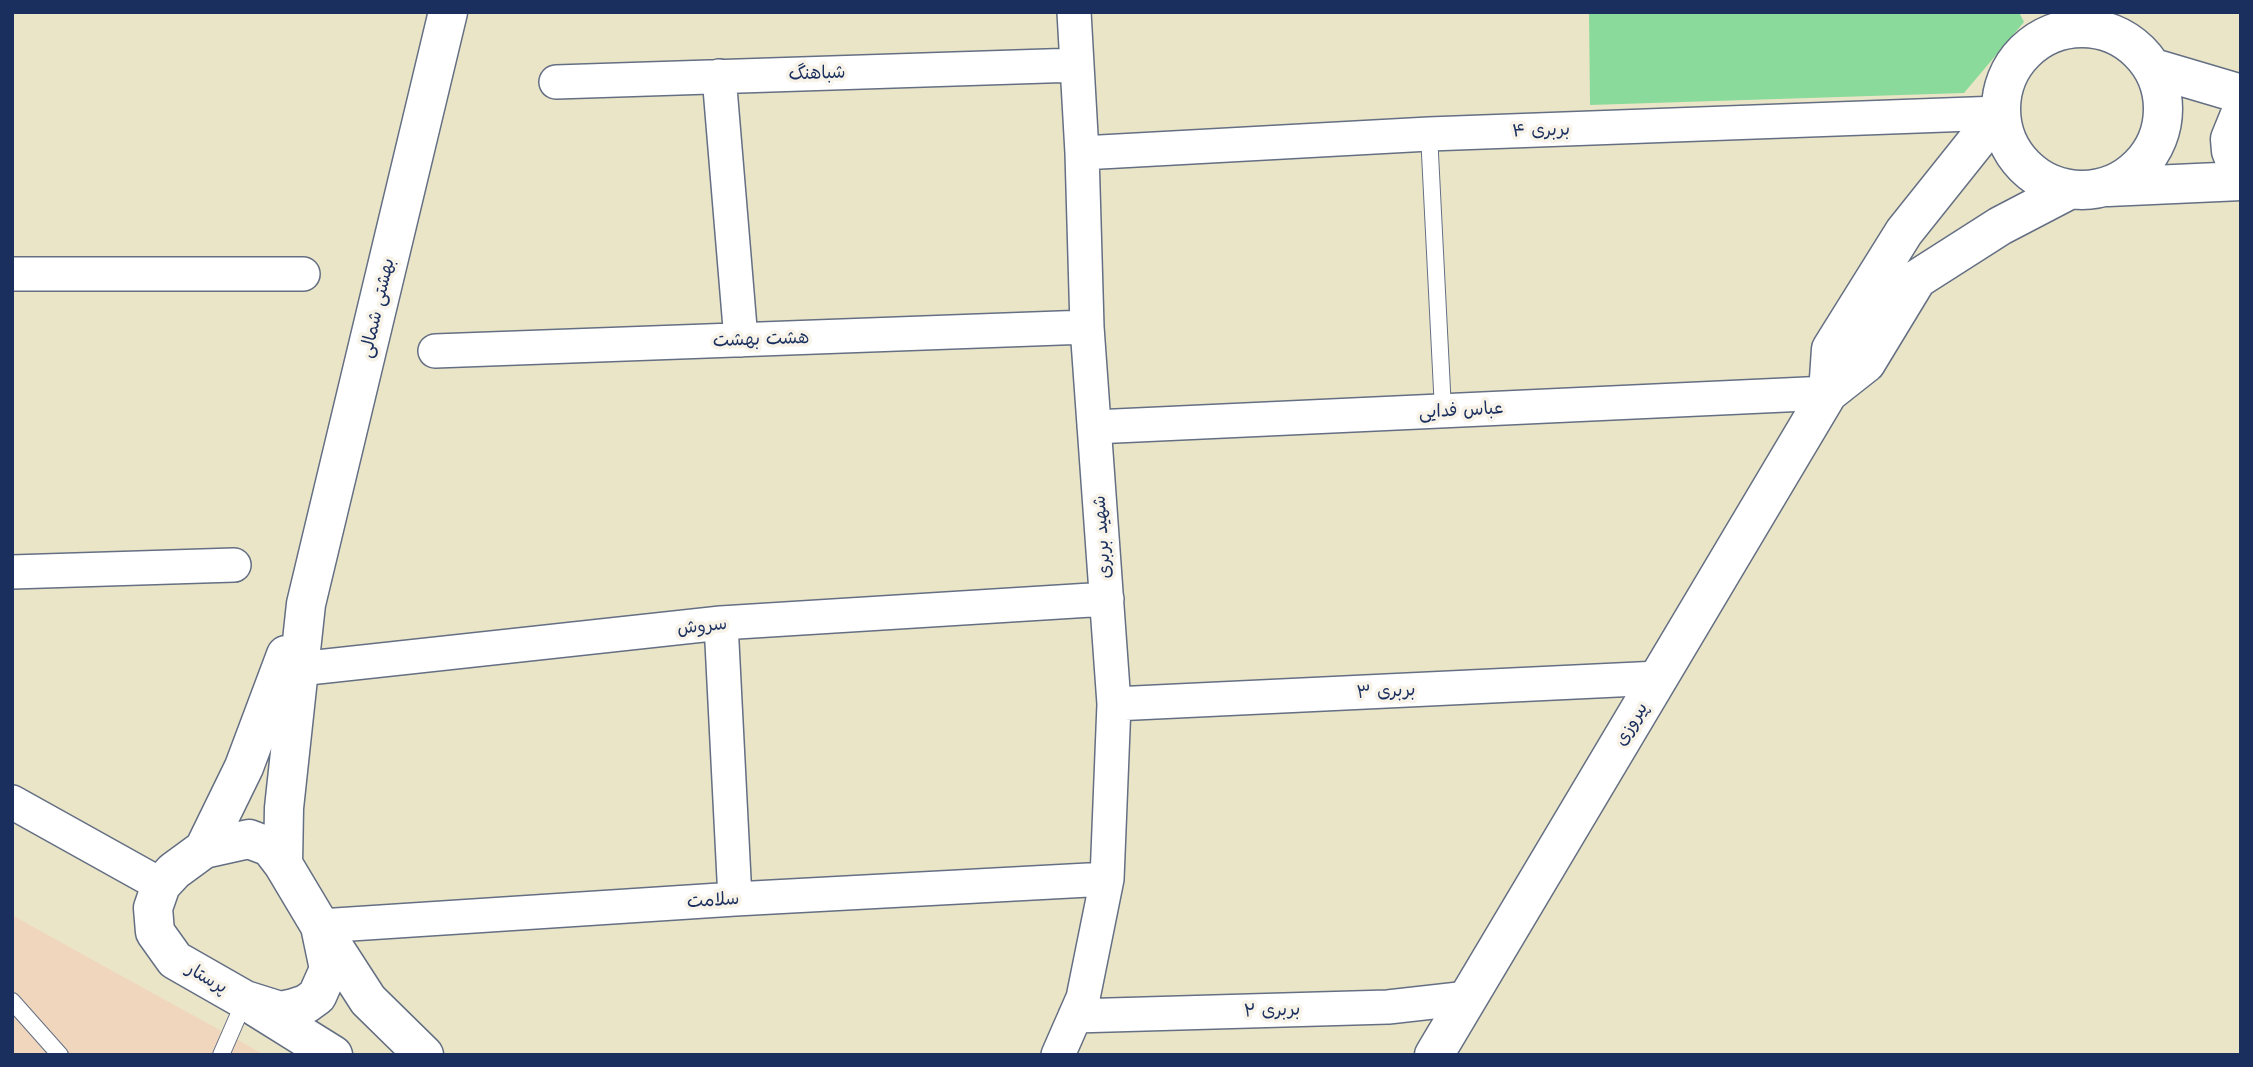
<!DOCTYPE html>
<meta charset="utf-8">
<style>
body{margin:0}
#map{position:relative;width:2253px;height:1067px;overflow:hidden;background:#ebe5c8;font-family:Mali,sans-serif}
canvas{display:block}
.frame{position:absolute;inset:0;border:14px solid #1b2f5e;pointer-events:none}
</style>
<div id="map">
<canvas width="2253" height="1067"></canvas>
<div class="frame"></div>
</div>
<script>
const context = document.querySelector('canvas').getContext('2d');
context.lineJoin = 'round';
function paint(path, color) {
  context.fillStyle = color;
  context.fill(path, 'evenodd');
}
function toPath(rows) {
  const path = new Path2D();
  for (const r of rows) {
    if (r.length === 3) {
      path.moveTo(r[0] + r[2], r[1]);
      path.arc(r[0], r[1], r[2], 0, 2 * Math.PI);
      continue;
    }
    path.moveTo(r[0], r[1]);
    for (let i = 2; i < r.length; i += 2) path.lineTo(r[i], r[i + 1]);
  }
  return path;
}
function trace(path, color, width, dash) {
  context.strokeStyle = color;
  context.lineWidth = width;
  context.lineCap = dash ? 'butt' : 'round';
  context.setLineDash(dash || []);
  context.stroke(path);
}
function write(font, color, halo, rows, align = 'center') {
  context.font = font + ' Mali,"Playpen Sans Arabic",sans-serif';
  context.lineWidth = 7;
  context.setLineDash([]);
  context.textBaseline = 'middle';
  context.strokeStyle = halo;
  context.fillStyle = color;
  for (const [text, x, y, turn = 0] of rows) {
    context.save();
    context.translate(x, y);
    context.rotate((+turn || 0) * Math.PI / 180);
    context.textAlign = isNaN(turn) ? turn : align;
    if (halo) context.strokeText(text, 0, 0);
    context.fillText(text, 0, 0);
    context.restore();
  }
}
const built = toPath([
 [12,915,82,954,265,1055,12,1055]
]);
const green = toPath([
 [1589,12,2019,12,2024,22,1964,93,1590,105]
]);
const lane = toPath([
 [1429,134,1443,410],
 [12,1001,60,1055],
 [221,1055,245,1000]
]);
const street = toPath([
 [719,76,741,340],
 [556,82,1077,65],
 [1082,153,1429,134,1999,113],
 [12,274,303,274],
 [435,351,1087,327],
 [1094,427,1828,393],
 [12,572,234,565],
 [721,623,735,899],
 [299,669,721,623,1107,599],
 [1114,704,1659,678],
 [12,802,161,885],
 [320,926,735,899,1107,879],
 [1075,1016,1388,1007,1468,998],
 [1058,1055,1083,998,1107,879,1114,704,1087,327,1082,153,1074,12]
]);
const secondary = toPath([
 [2082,109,81],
 [2153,68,2241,94],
 [2241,112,2230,139,2231,151,2237,166,2241,170],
 [2108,187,2241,181],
 [1828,393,1831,349,1904,232,1999,113],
 [249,839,270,847,283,864,320,926,329,969,317,996,306,1004,294,1008,280,1011,245,1000,175,960,155,932,153,908,161,885,174,871,204,849,249,839],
 [204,849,244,767,286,655],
 [283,864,284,808,306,604,448,12],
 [326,935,368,1000,424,1055],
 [256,1007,333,1055],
 [1434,1055,1828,393,1866,363,1917,279,2000,226,2069,190]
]);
const streetNames = [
 ["شباهنگ",817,73,-2],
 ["بربری ۴",1541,130,-2],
 ["بهشتی شمالی",377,308,-77],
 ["هشت بهشت",761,339,-2],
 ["عباس فدایی",1461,410,-3],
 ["شهید بربری",1102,537,-94],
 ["سروش",702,626,-6],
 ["بربری ۳",1386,691,-3],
 ["پیروزی",1631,724,-59],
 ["سلامت",713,900,-4],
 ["پرستار",207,978,30],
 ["بربری ۲",1272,1010,-2]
];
paint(built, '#efd6bc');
paint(green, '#8adb9b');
trace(lane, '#646f83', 18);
trace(street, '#646f83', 36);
trace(secondary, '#646f83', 41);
trace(lane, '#fff', 16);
trace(street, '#fff', 33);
trace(secondary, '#fff', 38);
write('18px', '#1b2f5e', '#f7f3e8', streetNames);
</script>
